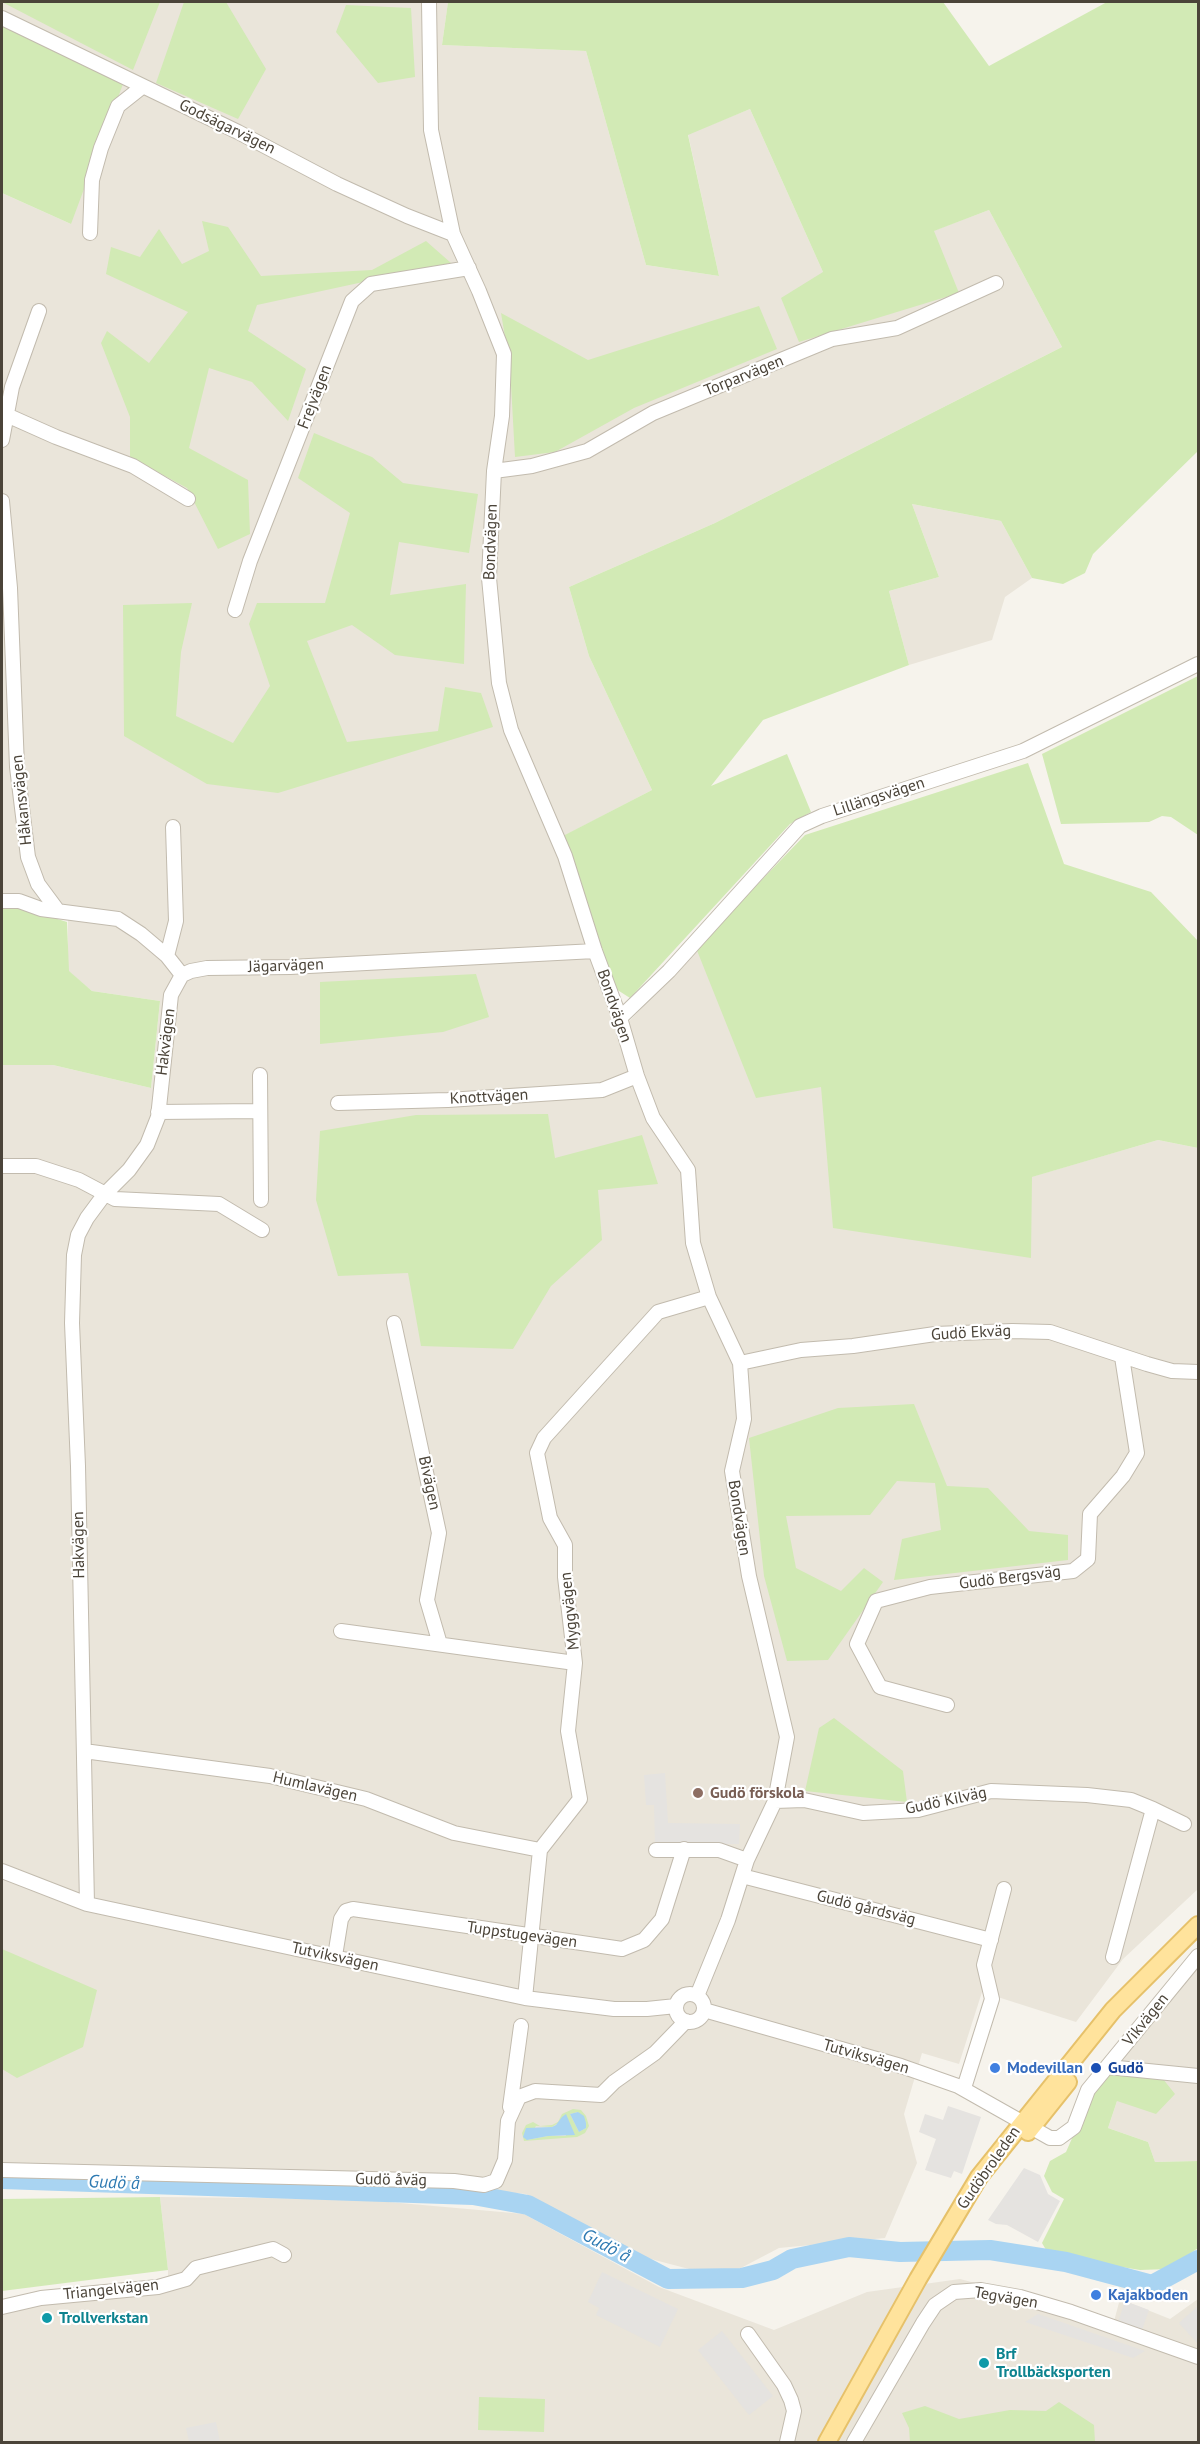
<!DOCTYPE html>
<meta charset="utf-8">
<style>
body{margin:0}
#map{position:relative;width:1200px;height:2444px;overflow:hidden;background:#f6f3ec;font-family:"PT Sans",sans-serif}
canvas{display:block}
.frame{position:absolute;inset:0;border:3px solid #4b4439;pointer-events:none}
</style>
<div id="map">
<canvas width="1200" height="2444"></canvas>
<div class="frame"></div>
</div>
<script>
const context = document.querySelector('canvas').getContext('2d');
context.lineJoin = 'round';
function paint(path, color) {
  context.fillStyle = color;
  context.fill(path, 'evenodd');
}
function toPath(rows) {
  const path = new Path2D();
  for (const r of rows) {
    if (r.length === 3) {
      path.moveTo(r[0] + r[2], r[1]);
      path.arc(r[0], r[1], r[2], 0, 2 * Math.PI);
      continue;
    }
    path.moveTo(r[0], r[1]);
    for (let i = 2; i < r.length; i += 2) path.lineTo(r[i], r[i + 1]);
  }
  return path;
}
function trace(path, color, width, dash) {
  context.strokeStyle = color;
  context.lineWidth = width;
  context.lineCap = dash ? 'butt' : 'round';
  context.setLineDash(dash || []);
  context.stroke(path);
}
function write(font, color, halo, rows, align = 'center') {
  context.font = font + ' "PT Sans",sans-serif';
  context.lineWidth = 4.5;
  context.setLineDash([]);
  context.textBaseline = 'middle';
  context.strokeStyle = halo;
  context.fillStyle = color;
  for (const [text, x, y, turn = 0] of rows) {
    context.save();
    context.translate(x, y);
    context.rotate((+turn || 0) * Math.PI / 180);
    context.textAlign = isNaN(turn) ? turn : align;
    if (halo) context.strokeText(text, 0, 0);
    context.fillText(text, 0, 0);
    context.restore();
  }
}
const residential = toPath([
 [2,2,448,2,442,45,586,51,646,265,719,276,688,134,750,109,823,272,989,210,1062,347,715,523,569,587,589,656,652,790,562,837,624,1027,696,948,821,1086,1031,1258,1031,1177,1158,1140,1198,1148,1198,1889,1123,1959,1076,2022,982,1992,959,2064,922,2053,904,2114,917,2163,885,2238,779,2248,739,2269,689,2269,647,2258,526,2194,452,2187,2,2174,2,1065,53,1065,151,1088,160,1001,92,991,68,971,68,907,2,899,2,193,71,224,2,24],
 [912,504,1001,521,1032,578,1005,597,992,640,909,665,889,591,939,577],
 [1198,1948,1198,2161,1155,2162,1148,2142,1108,2128,1117,2101,1102,2063,1154,1997],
 [160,2197,355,2199,524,2214,659,2287,774,2330,867,2292,960,2279,1069,2308,1113,2325,1120,2299,1170,2319,1198,2299,1198,2442,2,2442,2,2309,168,2284,168,2270]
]);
const green = toPath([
 [2,2,160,2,133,70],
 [184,2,226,2,266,69,238,119,156,83],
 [448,2,943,2,989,66,1107,2,1198,2,1198,451,1093,554,1085,573,1063,584,1032,578,1001,521,912,504,939,577,889,591,909,665,763,720,711,786,787,754,811,812,790,824,630,998,616,989,561,837,652,790,589,656,569,587,715,523,1062,347,989,210,934,231,959,293,799,342,781,298,823,272,750,109,688,135,719,276,646,265,586,51,442,45],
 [346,5,411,8,415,77,378,83,336,32],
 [2,24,123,84,71,224,2,193],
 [202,221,228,227,261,276,372,270,426,241,451,263,257,305,248,331,306,369,288,421,252,382,209,368,189,448,248,480,250,534,218,549,187,488,130,457,130,417,101,343,107,331,149,363,188,312,106,274,111,247,140,257,159,229,182,264,209,251],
 [759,306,777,349,634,408,555,452,515,457,510,367,501,313,588,360],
 [314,433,372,457,403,483,478,494,469,553,399,542,390,595,466,584,464,664,395,655,352,625,307,641,347,742,438,731,445,687,481,693,493,727,278,793,207,784,124,736,123,605,192,603,181,652,176,716,233,743,270,686,249,624,257,603,325,603,350,513,298,478],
 [1198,676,1198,835,1171,817,1162,816,1149,822,1061,824,1042,754],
 [1028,763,1064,864,1151,892,1198,941,1198,1148,1158,1140,1032,1177,1031,1258,833,1228,821,1087,756,1098,696,948,805,835],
 [13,905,67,922,69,971,92,991,160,1001,151,1088,53,1065,2,1065,2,906],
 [476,974,489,1017,443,1032,320,1044,320,982],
 [548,1114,555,1158,642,1135,658,1184,598,1190,602,1240,551,1286,513,1349,421,1346,408,1273,338,1276,316,1200,320,1131,416,1115],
 [914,1404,947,1486,988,1488,1029,1531,1068,1535,1068,1560,894,1580,902,1539,941,1530,935,1483,897,1481,870,1515,786,1516,796,1568,841,1591,864,1568,883,1582,828,1660,787,1661,764,1576,749,1438,838,1408],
 [834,1718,903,1771,907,1802,805,1791,819,1728],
 [2,1949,97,1990,83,2047,17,2078,2,2069],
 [1110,2073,1163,2079,1175,2094,1156,2114,1117,2101,1108,2128,1148,2142,1155,2162,1198,2161,1198,2248,1168,2269,1140,2270,1049,2255,1042,2243,1064,2199,1052,2192,1044,2176,1050,2161,1066,2152,1091,2095],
 [573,2109,581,2110,586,2116,589,2126,585,2133,577,2137,524,2141,522,2133,526,2125,533,2122,540,2126,552,2125,558,2122,562,2114],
 [578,2112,586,2123,586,2128,579,2132,570,2114],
 [561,2121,566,2136,548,2136,527,2140,536,2126,552,2127],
 [160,2197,168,2270,2,2291,2,2199],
 [479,2397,545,2399,544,2432,478,2430],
 [1059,2402,1094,2425,1095,2442,910,2442,909,2428,902,2413,925,2406,959,2419,1010,2410,1046,2411]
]);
const parking = toPath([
 [665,1773,668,1823,740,1824,739,1844,655,1845,654,1805,646,1805,644,1775],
 [948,2106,981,2117,962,2174,954,2171,951,2178,925,2170,936,2139,919,2132,925,2114,943,2120],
 [1024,2168,1040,2175,1048,2194,1060,2201,1038,2242,1007,2225,996,2224,988,2220],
 [602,2272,678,2309,660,2347,596,2315,599,2308,588,2302],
 [1125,2301,1149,2310,1142,2330,1118,2322],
 [1198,2306,1198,2342,1197,2343,1179,2323],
 [1038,2314,1145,2351,1133,2358,1025,2322],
 [722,2331,773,2396,749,2415,698,2350],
 [216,2422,220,2442,189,2442,186,2428]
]);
const water = toPath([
 [578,2112,584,2116,586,2123,586,2128,579,2132,570,2114],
 [566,2114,575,2135,548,2136,527,2140,523,2137,526,2128,552,2127,556,2125,562,2117]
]);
const river = toPath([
 [2,2179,473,2195,528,2205,668,2279,742,2278,773,2270,792,2259,849,2247,900,2252,990,2250,1066,2262,1152,2285,1198,2260]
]);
const minor = toPath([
 [429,2,431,130,453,234,479,291,504,354,502,416,494,471,489,578,499,683,511,730,565,856,595,951,620,1018,637,1076,653,1118,688,1170,693,1243,709,1297,740,1363,744,1419,732,1471,749,1576,787,1737,775,1801,747,1860,728,1920,697,1996],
 [2,18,238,132,337,184,407,216,453,234],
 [90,233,92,180,101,148,118,106,142,87],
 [2,413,56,437,133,466,188,499],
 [2,440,12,387,39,311],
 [494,471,532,466,587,451,653,413,832,339,897,328,996,283],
 [2,501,10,588,17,767,28,857,38,884,58,911],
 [235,610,250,561,352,301,371,284,469,268],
 [2,901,19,901,41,909,118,919,141,934,167,956,182,975,191,971,207,968,290,967,595,951],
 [167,956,176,921,173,827],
 [620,1018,669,971,800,826,822,816,1023,751,1198,664],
 [260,1075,261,1200],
 [338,1103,448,1100,602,1090,637,1076],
 [158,1112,259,1111],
 [2,1166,36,1166,79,1180,115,1199,219,1204,262,1230],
 [394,1323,439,1533,427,1600,440,1644],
 [740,1363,801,1350,853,1346,935,1334,1012,1331,1050,1332,1147,1364,1172,1371,1198,1372],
 [341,1631,575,1663],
 [947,1705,880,1687,857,1644,876,1601,930,1587,1073,1571,1088,1559,1090,1514,1123,1476,1137,1453,1122,1357],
 [84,1751,270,1776,366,1799,454,1833,540,1850],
 [775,1801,804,1800,863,1813,918,1810,991,1791,1087,1795,1131,1800,1153,1809,1113,1957],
 [1153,1809,1184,1824],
 [656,1850,719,1850,747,1860],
 [2,1871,87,1904,525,1998,614,2009,647,2009,676,2006],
 [742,1876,991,1940],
 [87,1904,78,1466,72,1323,74,1255,78,1235,87,1218,104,1195,129,1170,147,1145,158,1117,171,995,182,975],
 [335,1956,341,1919,346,1911,353,1909,622,1949,644,1940,662,1919,684,1849],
 [690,2008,14],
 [525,1998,540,1850,580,1799,568,1731,575,1663,565,1577,565,1545,550,1518,537,1453,544,1438,658,1312,709,1297],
 [704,2010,901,2066,958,2086,1050,2138,1059,2138,1074,2127,1088,2090,1198,1956],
 [1108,2067,1198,2076],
 [964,2088,992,1999,984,1965,1004,1889],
 [510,2107,521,2026],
 [2,2170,454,2181,484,2185,496,2181,505,2160,508,2121,519,2097,535,2091,601,2095,614,2082,655,2053,686,2021],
 [2,2307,41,2298,158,2287,186,2279,196,2268,273,2249,284,2255],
 [748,2334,784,2385,791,2400,794,2411,787,2442],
 [854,2442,923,2323,935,2305,954,2292,981,2290,1020,2297,1071,2312,1198,2357]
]);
const major = toPath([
 [1028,2132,1068,2082],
 [827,2442,918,2279,979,2177,1113,2010,1198,1925]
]);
const markers = [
 [698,1793,6,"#8d6e63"],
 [995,2068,6,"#3f7fe0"],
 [1096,2068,6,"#1a4fb4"],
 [1096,2295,6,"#3f7fe0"],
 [47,2318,6,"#0f9aa8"],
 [984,2363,6,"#0f9aa8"]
];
const streetNames = [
 ["Godsägarvägen",227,127,26],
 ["Torparvägen",744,376,-22],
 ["Frejvägen",315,397,-69],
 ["Bondvägen",491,542,-88],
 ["Lillängsvägen",879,797,-18],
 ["Håkansvägen",22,800,-96],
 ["Jägarvägen",286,966,-2],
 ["Bondvägen",614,1006,71],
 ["Hakvägen",166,1042,-83],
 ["Knottvägen",489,1097,-3],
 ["Gudö Ekväg",971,1333,-3],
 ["Bivägen",429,1483,78],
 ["Bondvägen",739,1518,81],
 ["Hakvägen",79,1545,-91],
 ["Gudö Bergsväg",1010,1578,-7],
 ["Myggvägen",570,1611,-96],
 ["Humlavägen",315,1787,13],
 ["Gudö Kilväg",946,1801,-12],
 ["Gudö gårdsväg",866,1908,14],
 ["Tuppstugevägen",522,1935,8],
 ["Tutviksvägen",335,1957,12],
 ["Vikvägen",1146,2020,-51],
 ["Tutviksvägen",866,2057,16],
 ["Gudöbroleden",989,2168,-55],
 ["Gudö åväg",391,2180,1],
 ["Triangelvägen",111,2290,-6],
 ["Tegvägen",1006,2298,10]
];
const educationNames = [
 ["Gudö förskola",710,1793]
];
const shopNames = [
 ["Modevillan",1007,2068],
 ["Kajakboden",1108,2295]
];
const transitNames = [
 ["Gudö",1108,2068]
];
const cultureNames = [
 ["Trollverkstan",59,2318],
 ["Brf",996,2354],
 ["Trollbäcksporten",996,2372]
];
const waterNames = [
 ["Gudö å",114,2183,2],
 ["Gudö å",606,2246,28]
];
paint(residential, '#eae5da');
paint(green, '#d2eab5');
paint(parking, '#e5e3e0');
paint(water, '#a9d4f2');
trace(river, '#a9d4f2', 20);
trace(minor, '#c2bbae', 16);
trace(major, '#e6c16a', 20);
trace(minor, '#fff', 14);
trace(major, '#ffe39c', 16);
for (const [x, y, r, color] of markers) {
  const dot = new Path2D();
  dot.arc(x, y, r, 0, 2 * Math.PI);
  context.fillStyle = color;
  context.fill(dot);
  trace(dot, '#fff', 2);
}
write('16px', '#4b4439', '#fff', streetNames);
write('bold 16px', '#785e54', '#fff', educationNames, 'left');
write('bold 16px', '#366cbe', '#fff', shopNames, 'left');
write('bold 16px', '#164399', '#fff', transitNames, 'left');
write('bold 16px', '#0d838f', '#fff', cultureNames, 'left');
write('italic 18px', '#2e7ab2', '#fff', waterNames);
</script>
